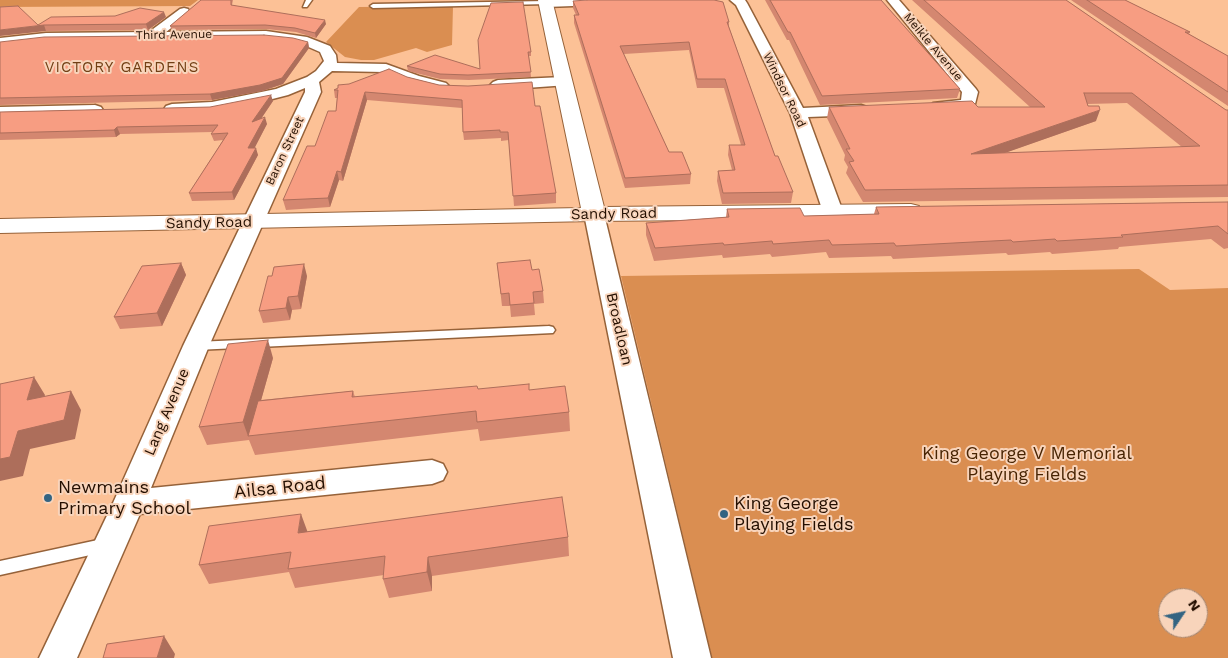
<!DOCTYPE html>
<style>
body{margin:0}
#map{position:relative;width:1228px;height:658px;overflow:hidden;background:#fcc196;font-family:"Work Sans",sans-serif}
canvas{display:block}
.north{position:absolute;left:1158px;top:588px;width:50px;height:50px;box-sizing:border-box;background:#f8d4bb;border:1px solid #a38571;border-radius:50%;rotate:56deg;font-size:14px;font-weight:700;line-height:20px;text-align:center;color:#240f01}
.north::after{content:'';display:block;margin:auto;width:18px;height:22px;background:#336482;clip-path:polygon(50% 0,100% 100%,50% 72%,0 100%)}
</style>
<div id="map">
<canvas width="1228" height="658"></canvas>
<div class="north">N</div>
</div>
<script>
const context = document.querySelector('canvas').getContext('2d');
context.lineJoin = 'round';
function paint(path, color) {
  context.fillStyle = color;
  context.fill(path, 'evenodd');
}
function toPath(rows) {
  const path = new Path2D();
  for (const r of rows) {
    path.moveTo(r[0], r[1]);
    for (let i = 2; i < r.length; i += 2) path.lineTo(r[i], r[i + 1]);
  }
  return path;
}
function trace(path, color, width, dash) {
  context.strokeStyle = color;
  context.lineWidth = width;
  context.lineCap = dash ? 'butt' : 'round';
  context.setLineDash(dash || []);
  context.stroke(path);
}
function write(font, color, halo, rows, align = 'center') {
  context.font = font + ' "Work Sans",sans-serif';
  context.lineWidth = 4;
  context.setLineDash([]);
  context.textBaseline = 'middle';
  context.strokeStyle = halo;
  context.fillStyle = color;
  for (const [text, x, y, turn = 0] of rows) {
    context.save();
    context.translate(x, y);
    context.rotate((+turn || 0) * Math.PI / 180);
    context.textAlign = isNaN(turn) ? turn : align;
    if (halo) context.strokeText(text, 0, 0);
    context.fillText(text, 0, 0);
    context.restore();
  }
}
const green = toPath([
 [0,0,198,0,190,6,0,7],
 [453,6,452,45,427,52,416,48,374,60,361,60,345,57,326,42,359,7],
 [1139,269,1170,290,1228,288,1228,658,712,658,621,276],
 [1168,598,1198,598,1198,628,1168,628]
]);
const lane = toPath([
 [306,0,312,0,307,7,303,7,306,0],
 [546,1,548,4,373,8,370,6,373,4,546,1],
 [549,326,553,327,555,330,553,333,196,350,190,346,196,342,549,326],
 [107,538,113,540,115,545,113,550,0,575,0,561,107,538]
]);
const street = toPath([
 [542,0,633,0,627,4,546,7,540,3,542,0],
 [730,0,745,0,747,3,803,108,861,105,867,107,869,110,867,113,861,115,808,117,843,212,840,216,833,218,826,216,823,212,790,113,736,5,730,0],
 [887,0,899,0,976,89,978,92,974,108,939,111,933,109,931,106,933,103,961,100,962,92,887,0],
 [184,8,188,9,190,12,188,15,166,32,266,31,307,37,330,46,336,55,337,63,386,64,419,76,446,83,449,86,446,89,441,91,409,83,384,72,332,71,319,82,321,92,209,346,151,488,432,460,443,464,447,472,443,480,432,484,140,514,77,658,39,658,113,503,183,346,305,92,305,88,288,95,249,105,212,112,172,114,166,112,164,109,166,106,172,104,212,102,276,89,307,77,316,71,324,61,320,52,304,45,266,39,46,41,0,46,0,38,46,33,149,32,180,9,184,8],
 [563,77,568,79,571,82,568,85,498,90,493,88,490,85,493,82,498,80,563,77],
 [95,105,101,107,103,110,101,113,0,117,0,107,95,105],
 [594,208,601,210,604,214,711,658,673,658,584,214,587,210,594,208]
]);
const secondary = toPath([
 [538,0,552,0,604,207,911,204,919,206,922,211,919,216,911,218,594,221,0,233,0,219,581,208,538,0]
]);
const wall = toPath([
 [201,0,233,0,232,5,326,24,316,38,296,32,266,29,172,30,170,26],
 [765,0,881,0,960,89,957,98,820,105,789,40,787,40],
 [912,0,1066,0,1226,110,1228,110,1228,197,863,202,846,173,848,167,844,160,845,155,827,118,829,107,1030,107],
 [1127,103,1182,147,1004,153,1096,121,1087,104],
 [1071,0,1125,0,1190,32,1189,34,1228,56,1228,106],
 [573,1,729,22,729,27,775,156,793,192,791,203,722,204,717,181,718,171,732,170,728,155,729,145,741,145,724,88,697,88,689,50,624,54,669,152,691,174,690,184,625,188,574,23,574,15,576,15,573,8],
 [115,16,166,17,148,30,46,31,38,25],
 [478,40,531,52,531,56,529,56,531,77,469,80,440,79,408,71,407,66,480,69],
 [0,42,308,42,309,48,283,84,262,91,212,100,0,105],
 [407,77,439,85,535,106,556,193,556,203,514,206,509,140,501,141,501,138,464,140,463,132,462,108,367,100,343,181,339,180,330,207,286,210,283,200,336,111,337,98,335,98,334,90,349,84],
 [273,101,261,119,267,124,254,148,258,155,234,200,192,201,189,193,223,140,214,141,211,134,213,132,120,134,116,137,0,140,0,112,210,107],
 [1228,202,1228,248,1224,249,1211,239,1119,247,1118,249,1052,254,1050,252,1008,255,1006,253,893,259,891,256,829,258,826,252,772,257,770,254,723,258,722,255,654,261,646,235,646,223,726,217,727,209,804,216,874,214,876,207],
 [181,263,186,275,162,326,120,329,114,317],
 [497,263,532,270,543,291,544,303,534,304,535,315,511,317,510,306,502,306],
 [307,276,301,309,292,310,290,320,263,323,259,311],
 [273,358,261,400,353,391,355,397,478,389,529,390,569,412,570,431,480,441,478,429,255,455,249,440,207,445,199,427],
 [308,532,568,537,569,556,432,576,432,591,389,598,383,579,384,575,295,588,289,572,209,584,199,565]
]);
const shadedWall = toPath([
 [164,12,166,17,148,30,146,24],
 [325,20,326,24,316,38,315,33],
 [44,25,46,31,0,36,0,30],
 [308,42,309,48,283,84,262,91,212,100,210,94],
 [365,92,367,100,343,181,341,172],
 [271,95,273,101,254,129,252,122],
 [1100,110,1096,121,968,166,971,154],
 [265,117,267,124,251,155,248,148],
 [117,127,120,134,116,137,114,130],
 [256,148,258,155,234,200,232,192],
 [337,171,339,180,330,207,328,198],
 [181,263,186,275,162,326,157,313],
 [304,264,307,276,301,309,298,296],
 [288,297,292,310,290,320,286,308],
 [268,340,273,358,251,436,248,436,243,422],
 [34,377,45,395,38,419,27,400],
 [71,391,81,410,75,439,30,449,23,476,0,481,0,459,18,431],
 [301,514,308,533,298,533],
 [428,557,432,576,432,591,427,572],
 [164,636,175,654,174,658,157,658]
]);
const building = toPath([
 [201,0,231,0,231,5,325,20,315,33,295,28,265,25,170,26,201,0],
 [587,0,714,0,723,2,729,22,727,22,775,156,778,156,793,192,723,193,718,171,735,170,729,145,745,145,725,79,697,79,689,42,620,46,669,152,682,152,691,174,625,178,574,15,579,15,573,1,587,0],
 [770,0,881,0,960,89,822,96,790,32,788,32,770,0],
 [924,0,1066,0,1226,110,1228,110,1228,185,865,190,849,162,854,161,846,149,850,149,829,107,972,101,978,107,1045,107,924,0],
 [1084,93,1132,93,1200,146,971,154,1100,110,1099,106,1088,106,1084,93],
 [1087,0,1125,0,1190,32,1185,32,1228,56,1228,92,1087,0],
 [523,2,531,52,528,52,531,72,468,75,440,74,407,66,435,55,480,69,478,40,491,3,523,2],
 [18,6,38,25,51,17,115,16,140,8,164,12,146,24,44,25,0,30,0,7,18,6],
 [264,35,293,38,308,42,282,78,260,85,210,94,0,98,0,42,44,37,264,35],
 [389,69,407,77,439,85,468,86,532,82,535,106,540,106,556,193,513,196,508,132,500,132,500,130,463,132,462,100,365,92,341,172,337,171,328,198,283,200,307,146,315,146,328,111,336,111,338,90,334,90,338,88,338,85,349,84,389,69],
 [271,95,252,122,265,117,248,148,256,148,232,192,189,193,228,133,211,134,218,125,117,127,114,130,0,133,0,112,210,107,271,95],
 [1228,202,1228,234,1218,226,1121,235,1123,237,1057,241,1055,239,1013,242,1011,240,896,246,894,243,832,245,829,240,773,244,772,241,724,245,723,243,655,248,646,223,729,217,727,209,800,208,804,216,879,214,876,207,1228,202],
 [530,260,532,270,539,269,543,291,533,292,534,303,510,305,509,293,501,294,497,263,530,260],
 [181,263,157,313,114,317,142,266,181,263],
 [304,264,298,296,288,297,286,308,259,311,268,276,272,276,274,267,304,264],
 [268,340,243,422,199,427,228,344,268,340],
 [34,377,27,400,71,391,64,420,18,431,10,457,0,459,0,384,34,377],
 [529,384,529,390,565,386,569,412,477,422,476,411,248,436,258,401,353,391,352,397,477,386,478,389,529,384],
 [562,497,568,537,428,557,427,572,383,579,385,556,288,569,291,552,199,565,209,526,301,514,298,533,562,497],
 [164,636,157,658,103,658,107,644,164,636]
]);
const markers = [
 [48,498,5,"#336482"],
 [724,514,5,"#336482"]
];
const farStreetnames = [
 ["Third Avenue",174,35,-1],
 ["Meikle Avenue",933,47,50],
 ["Windsor Road",784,90,64],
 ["Baron Street",285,151,-65]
];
const farQuarternames = [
 ["VICTORY GARDENS",122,68]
];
const streetNames = [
 ["Sandy Road",614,214,-1],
 ["Sandy Road",209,223,-1],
 ["Broadloan",619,329,77],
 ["Lang Avenue",167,412,-67]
];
const nearParknames = [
 ["King George V Memorial",1027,454],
 ["Playing Fields",1027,475]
];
const nearPoinames = [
 ["Newmains",58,488],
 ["Primary School",58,509],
 ["King George",734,504],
 ["Playing Fields",734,525]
];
const nearStreetnames = [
 ["Ailsa Road",280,488,-6]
];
paint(green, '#da8e51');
trace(lane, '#966239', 3);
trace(street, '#966239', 3);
trace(secondary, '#966239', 2);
paint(lane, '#fff');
paint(street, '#fff');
paint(secondary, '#fff');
paint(wall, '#d48770');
paint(shadedWall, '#ad6e5b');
paint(building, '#f79d82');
trace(building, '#ad6e5b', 1);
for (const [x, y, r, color] of markers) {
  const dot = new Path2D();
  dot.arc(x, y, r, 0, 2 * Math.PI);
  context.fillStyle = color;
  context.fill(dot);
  trace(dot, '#f8d4bb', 2);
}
write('12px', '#240f01', '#f8d4bb', farStreetnames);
context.letterSpacing = '1px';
write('15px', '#713f14', '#f8d4bb', farQuarternames);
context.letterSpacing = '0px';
write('15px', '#240f01', '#f8d4bb', streetNames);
write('18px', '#482403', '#f8d4bb', nearParknames);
write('18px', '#240f01', '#f8d4bb', nearPoinames, 'left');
write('18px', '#240f01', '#f8d4bb', nearStreetnames);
</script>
